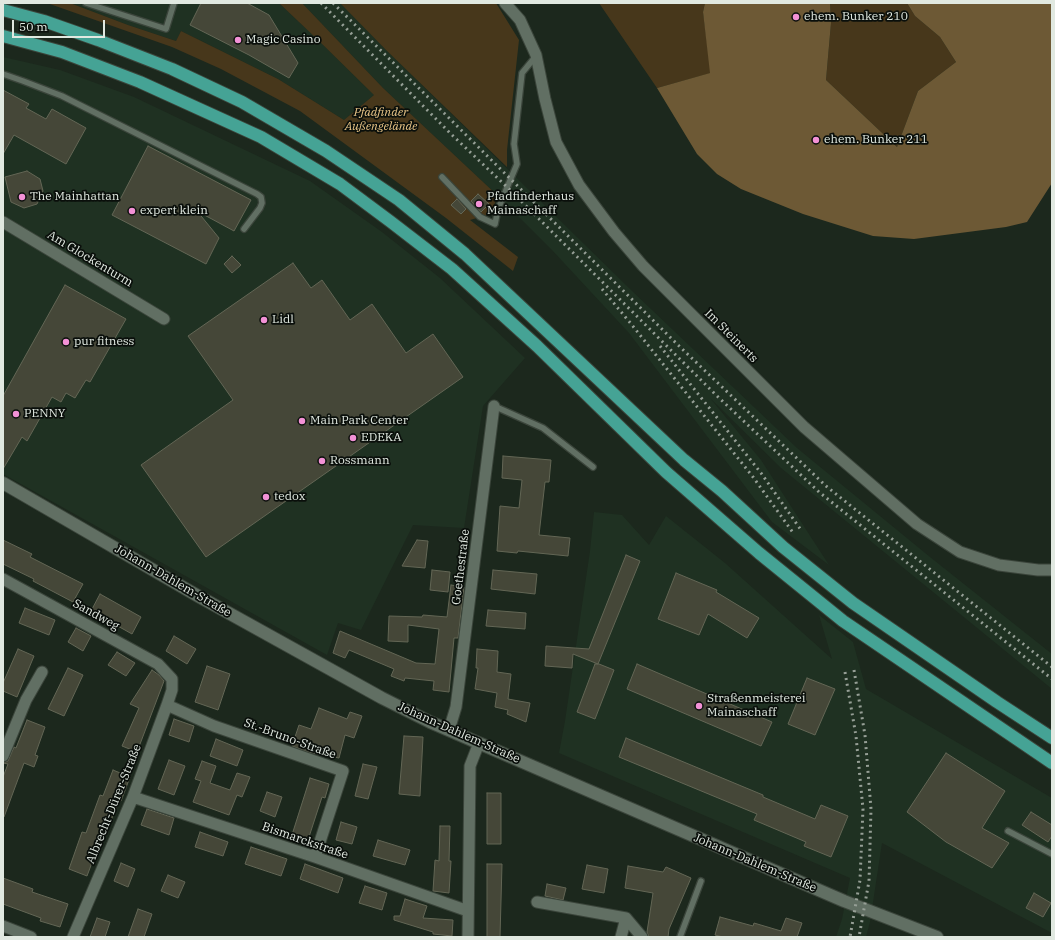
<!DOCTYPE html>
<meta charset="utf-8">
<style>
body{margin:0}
#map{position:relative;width:1055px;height:940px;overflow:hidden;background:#1c281d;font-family:"IBM Plex Serif",serif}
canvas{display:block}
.frame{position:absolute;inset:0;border:4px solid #e1e9e1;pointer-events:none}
.scale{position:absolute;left:12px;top:20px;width:93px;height:18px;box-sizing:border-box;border:2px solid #e1e9e1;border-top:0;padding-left:5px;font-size:12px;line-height:14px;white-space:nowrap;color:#e1e9e1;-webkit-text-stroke:3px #0a0f0b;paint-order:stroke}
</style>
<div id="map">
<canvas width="1055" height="940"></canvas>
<div class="frame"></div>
<div class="scale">50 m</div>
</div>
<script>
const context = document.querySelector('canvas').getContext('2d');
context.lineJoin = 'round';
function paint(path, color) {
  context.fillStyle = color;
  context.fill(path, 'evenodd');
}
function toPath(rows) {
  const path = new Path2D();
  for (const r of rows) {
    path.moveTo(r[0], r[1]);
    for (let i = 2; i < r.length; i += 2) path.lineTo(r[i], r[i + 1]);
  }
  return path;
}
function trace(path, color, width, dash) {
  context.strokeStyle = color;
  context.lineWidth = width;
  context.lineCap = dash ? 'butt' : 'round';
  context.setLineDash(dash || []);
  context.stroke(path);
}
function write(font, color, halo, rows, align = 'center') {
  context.font = font + ' "IBM Plex Serif",serif';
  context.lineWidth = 3.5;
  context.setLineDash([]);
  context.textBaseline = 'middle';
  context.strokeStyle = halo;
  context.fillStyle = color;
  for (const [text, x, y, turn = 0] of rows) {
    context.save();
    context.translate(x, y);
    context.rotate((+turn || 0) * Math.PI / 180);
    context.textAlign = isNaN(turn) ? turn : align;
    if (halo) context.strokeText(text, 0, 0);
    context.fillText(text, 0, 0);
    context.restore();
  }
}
const built = toPath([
 [70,3,279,3,319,41,374,95,344,120,278,79,181,31,176,41,128,25],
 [302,3,340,3,387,51,631,290,797,448,930,557,1052,654,1052,689,781,468,710,398,761,460,829,565,772,522,629,333,552,250,498,196,383,88],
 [3,57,60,70,134,97,310,181,382,232,440,278,525,358,483,406,464,528,413,525,361,630,338,623,327,655,3,474],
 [594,512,622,515,649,545,666,516,725,563,832,659,819,615,853,642,866,689,1052,798,1052,933,882,843,870,922,866,937,836,937,842,919,850,878,559,753,565,721,590,551]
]);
const green = toPath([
 [47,3,70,3,128,25,176,41,181,31,278,79,344,120,374,95,319,41,279,3,302,3,383,88,498,196,490,214,470,220,518,257,513,271,446,218,300,111,221,69,172,47],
 [340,3,496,3,519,40,507,150,507,167,387,51],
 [599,3,705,3,703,12,711,73,657,88],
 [830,3,907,3,915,16,940,37,956,62,918,91,897,147,826,80,831,23]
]);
const forest = toPath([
 [705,3,830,3,831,23,826,80,897,147,918,91,956,62,940,37,915,16,907,3,1052,3,1052,183,1027,222,1006,227,914,239,873,236,803,214,741,189,717,174,697,154,657,88,710,73,703,12]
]);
const building = toPath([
 [201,3,247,3,269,15,298,63,289,78,249,55,190,25,201,3],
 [3,90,29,104,26,108,46,119,52,109,86,128,66,164,14,135,3,154,3,90],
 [148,146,251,200,234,231,197,211,219,238,206,264,112,215,148,146],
 [27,171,40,179,43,191,37,204,24,208,11,202,5,177,27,171],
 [478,194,489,204,481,212,471,201,478,194],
 [457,199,466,209,461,214,451,205,457,199],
 [232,256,241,265,232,273,224,264,232,256],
 [293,263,311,288,322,280,350,320,372,304,406,353,433,334,463,377,206,557,141,465,233,400,188,336,293,263],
 [65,285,126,319,90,382,86,380,75,398,66,393,61,402,52,397,27,441,22,437,3,469,3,396,65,285],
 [503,456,551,460,549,482,545,482,539,535,570,538,568,556,518,551,517,553,497,551,500,506,519,508,522,480,502,478,503,456],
 [3,540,32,554,30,557,83,584,73,602,33,581,34,579,3,564,3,540],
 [417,540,428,541,425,568,402,566,417,540],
 [626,555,640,561,598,664,573,654,572,668,545,666,546,646,589,649,626,555],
 [432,570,450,572,448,592,430,590,432,570],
 [493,570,537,574,535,594,491,589,493,570],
 [676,573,717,590,716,592,759,618,747,638,708,614,699,635,658,619,676,573],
 [451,585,464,587,458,638,454,638,449,692,433,690,434,681,405,678,404,681,391,676,394,669,349,650,345,658,333,653,340,631,416,663,435,664,439,629,408,625,408,642,388,641,389,616,422,617,423,615,447,617,451,585],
 [100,594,141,617,132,634,91,611,100,594],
 [25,608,55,620,49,635,19,623,25,608],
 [488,610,526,613,525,629,486,626,488,610],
 [76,628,91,636,83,651,68,642,76,628],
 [174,636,196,649,187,664,166,651,174,636],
 [18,649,34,656,17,697,3,691,3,683,18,649],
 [477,649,498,651,497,672,511,674,508,699,530,703,526,722,507,714,508,710,495,707,497,693,475,689,478,668,476,668,477,649],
 [117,652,135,663,126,676,108,665,117,652],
 [595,664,599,664,614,670,595,719,577,712,595,664],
 [637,664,772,722,761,746,627,689,637,664],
 [207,666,230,674,218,710,195,702,207,666],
 [68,668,83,675,64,716,48,709,68,668],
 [152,670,159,675,164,681,137,752,122,746,139,708,130,704,152,670],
 [807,678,835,689,815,735,788,724,807,678],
 [319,708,347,719,350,712,362,716,354,738,345,735,339,758,308,752,292,746,299,725,311,729,319,708],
 [174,719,194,726,189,742,169,735,174,719],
 [27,720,45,727,35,755,38,756,34,767,24,763,4,817,3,817,3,777,8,764,3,763,8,761,14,747,16,748,27,720],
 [404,736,423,737,420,796,399,794,404,736],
 [626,738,763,795,763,797,815,819,821,805,848,816,831,857,804,846,806,842,754,820,757,814,619,757,626,738],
 [216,739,243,750,237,766,210,756,216,739],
 [946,753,1005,791,982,828,1009,843,992,868,946,842,907,812,946,753],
 [169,760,185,766,174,795,158,789,169,760],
 [202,761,216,766,210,783,230,790,237,773,250,777,242,797,237,795,229,815,193,802,201,781,195,779,202,761],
 [363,764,377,767,368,799,355,796,363,764],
 [113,770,130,777,121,801,119,800,109,826,106,825,87,876,69,869,82,832,86,833,100,795,103,796,113,770],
 [310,778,329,784,325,798,322,797,307,843,291,838,310,778],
 [267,792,282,797,275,817,260,811,267,792],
 [487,793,501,793,501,844,487,844,487,793],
 [147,809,174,818,169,835,141,825,147,809],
 [1031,812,1052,825,1052,836,1048,842,1022,825,1031,812],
 [341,822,357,827,352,844,336,840,341,822],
 [440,826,450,826,449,861,451,861,449,893,433,891,435,860,439,861,440,826],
 [200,832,228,842,223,856,195,847,200,832],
 [378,840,410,850,405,865,373,856,378,840],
 [251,847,287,859,281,876,245,864,251,847],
 [121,863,135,869,128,887,114,881,121,863],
 [305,864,343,878,338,893,300,879,305,864],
 [487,864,502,864,500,937,487,937,487,864],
 [587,865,608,869,604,893,582,889,587,865],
 [628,866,663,872,666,867,691,878,669,929,668,937,649,937,647,932,653,893,625,888,628,866],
 [168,875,185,882,178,898,161,891,168,875],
 [3,878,33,889,32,892,68,904,60,927,40,921,41,918,3,904,3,878],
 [547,884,566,888,563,900,545,896,547,884],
 [365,886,387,893,382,910,359,903,365,886],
 [1034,893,1051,903,1043,917,1026,908,1034,893],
 [405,899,427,906,423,918,453,920,452,936,433,934,433,932,394,920,394,916,400,916,405,899],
 [138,909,152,914,144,937,128,937,138,909],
 [720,917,753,926,754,923,781,931,786,918,802,923,797,937,723,937,715,935,720,917],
 [97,918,110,922,105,937,90,937,97,918]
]);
const lane = toPath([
 [86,3,166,29,174,3],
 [3,74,23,81,62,96,257,194,261,197,262,203,260,208,244,229],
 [442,177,480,217,495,224,498,209,517,164,514,144,522,73,536,56],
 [494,406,543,428,593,467],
 [1008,831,1052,854],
 [680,937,701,881]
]);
const street = toPath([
 [505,3,520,20,536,55,545,99,556,142,579,185,614,232,643,266,804,427,917,524,960,552,999,565,1038,570,1052,570],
 [3,222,164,319],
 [3,579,158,664,172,679,172,690,167,705,133,797,73,937],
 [167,705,214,726,343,771,315,857],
 [449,730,456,707,494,406],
 [3,756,26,700,42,672],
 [133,797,315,857,468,911],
 [537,902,626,918],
 [3,926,31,937],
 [468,937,470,766,479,743],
 [621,937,626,918,642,937]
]);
const secondary = toPath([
 [3,483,198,596,382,698,430,722,844,901,937,937]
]);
const highway = toPath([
 [3,10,44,21,98,40,172,69,242,102,326,151,399,200,465,254,684,460,722,491,783,547,853,603,997,702,1052,738],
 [3,36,62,52,140,82,261,137,340,184,391,222,452,269,537,346,666,472,759,553,843,621,1052,763]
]);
const rail = toPath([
 [321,3,450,133,508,188,716,395,819,492,1052,679],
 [333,3,678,345,826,486,1052,667],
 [602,289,632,325,753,477,794,534],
 [660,346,761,473,801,530],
 [854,670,865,735,871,809,869,881,859,937],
 [845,672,856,736,863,809,860,880,850,937]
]);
const markers = [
 [796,17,4,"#f391d6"],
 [238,40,4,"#f391d6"],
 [816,140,4,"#f391d6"],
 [22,197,4,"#f391d6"],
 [479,204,4,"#f391d6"],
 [132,211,4,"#f391d6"],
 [264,320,4,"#f391d6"],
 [66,342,4,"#f391d6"],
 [16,414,4,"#f391d6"],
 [302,421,4,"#f391d6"],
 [353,438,4,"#f391d6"],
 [322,461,4,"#f391d6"],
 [266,497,4,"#f391d6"],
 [699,706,4,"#f391d6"]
];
const poiNames = [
 ["ehem. Bunker 210",804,17],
 ["Magic Casino",246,40],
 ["ehem. Bunker 211",824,140],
 ["The Mainhattan",30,197],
 ["Pfadfinderhaus",487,197],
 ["Mainaschaff",487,211],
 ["expert klein",140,211],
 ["Lidl",272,320],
 ["pur fitness",74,342],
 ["PENNY",24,414],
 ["Main Park Center",310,421],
 ["EDEKA",361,438],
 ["Rossmann",330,461],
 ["tedox",274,497],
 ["Straßenmeisterei",707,699],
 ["Mainaschaff",707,713]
];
const parkNames = [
 ["Pfadfinder",381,113],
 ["Außengelände",381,127]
];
const streetNames = [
 ["Am Glockenturm",90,259,31],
 ["Im Steinerts",731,336,45],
 ["Goethestraße",461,567,-83],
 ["Johann-Dahlem-Straße",173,581,30],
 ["Sandweg",96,615,29],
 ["Johann-Dahlem-Straße",459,733,24],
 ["St.-Bruno-Straße",290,739,20],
 ["Albrecht-Dürer-Straße",114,804,-68],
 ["Bismarckstraße",305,841,19],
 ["Johann-Dahlem-Straße",755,863,23]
];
paint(built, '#1f3122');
paint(green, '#47371b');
paint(forest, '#6d5935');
paint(building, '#454738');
trace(building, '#636655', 1);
trace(lane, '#3b453b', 8);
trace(street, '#3b453b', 13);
trace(secondary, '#3b453b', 14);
trace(highway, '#3b453b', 14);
trace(lane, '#616f63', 5.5);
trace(street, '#616f63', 11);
trace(secondary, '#616f63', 12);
trace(highway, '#45a395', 12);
trace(rail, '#969f96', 3, [2, 4]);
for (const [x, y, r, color] of markers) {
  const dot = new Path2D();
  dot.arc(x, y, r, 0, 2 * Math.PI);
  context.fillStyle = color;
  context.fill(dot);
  trace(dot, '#0a0f0b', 1.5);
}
write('12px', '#e1e9e1', '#0a0f0b', poiNames, 'left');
write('italic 12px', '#e8c487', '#0a0f0b', parkNames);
write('12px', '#e1e9e1', '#0a0f0b', streetNames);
</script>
